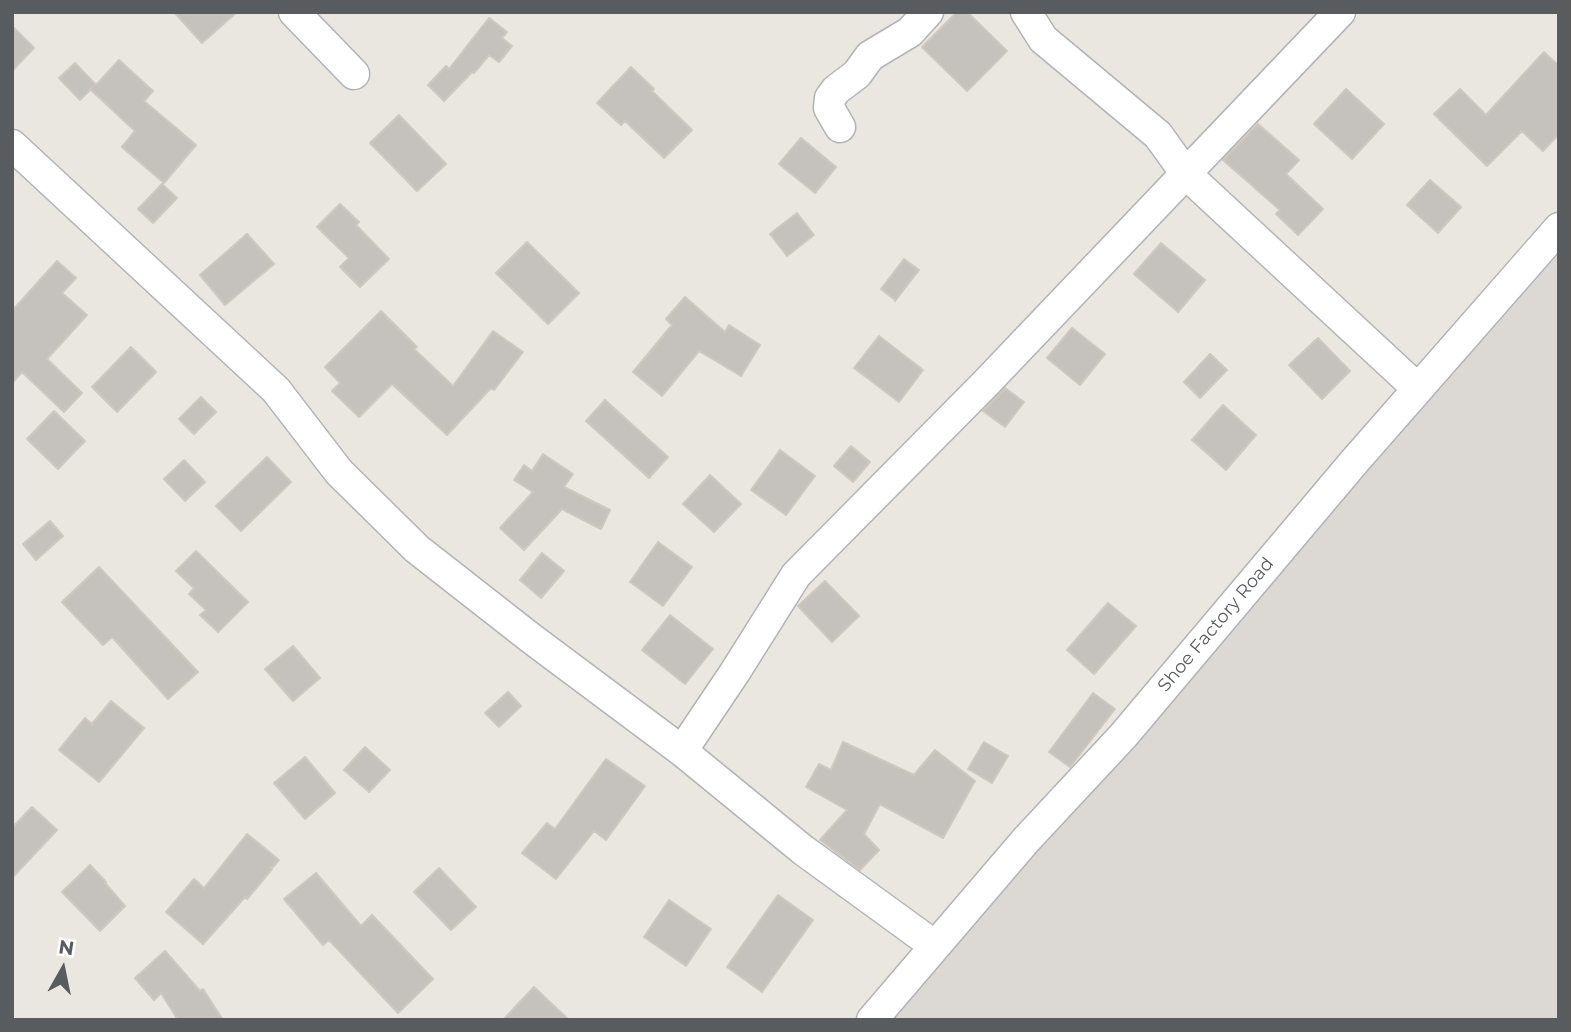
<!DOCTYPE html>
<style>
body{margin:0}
#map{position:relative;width:1571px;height:1032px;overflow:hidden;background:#eae7e0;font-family:Montserrat,sans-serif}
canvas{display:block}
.frame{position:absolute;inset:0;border:14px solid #595c5f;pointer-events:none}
.north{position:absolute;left:28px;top:934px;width:70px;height:70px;-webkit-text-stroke:5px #fff;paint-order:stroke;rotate:9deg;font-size:19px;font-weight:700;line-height:28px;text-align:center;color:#595c5f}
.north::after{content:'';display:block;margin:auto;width:24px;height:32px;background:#595c5f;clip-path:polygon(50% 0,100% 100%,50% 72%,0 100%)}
</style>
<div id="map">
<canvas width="1571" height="1032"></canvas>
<div class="frame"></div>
<div class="north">N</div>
</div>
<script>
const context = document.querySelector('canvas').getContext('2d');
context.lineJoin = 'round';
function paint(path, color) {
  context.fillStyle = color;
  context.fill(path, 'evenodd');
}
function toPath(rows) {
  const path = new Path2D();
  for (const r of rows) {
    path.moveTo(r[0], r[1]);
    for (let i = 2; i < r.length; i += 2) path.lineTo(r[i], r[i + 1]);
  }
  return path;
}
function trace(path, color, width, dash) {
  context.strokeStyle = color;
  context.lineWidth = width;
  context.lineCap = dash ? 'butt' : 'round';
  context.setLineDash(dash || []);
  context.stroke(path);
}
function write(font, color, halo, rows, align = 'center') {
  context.font = font + ' Montserrat,sans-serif';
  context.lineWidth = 5;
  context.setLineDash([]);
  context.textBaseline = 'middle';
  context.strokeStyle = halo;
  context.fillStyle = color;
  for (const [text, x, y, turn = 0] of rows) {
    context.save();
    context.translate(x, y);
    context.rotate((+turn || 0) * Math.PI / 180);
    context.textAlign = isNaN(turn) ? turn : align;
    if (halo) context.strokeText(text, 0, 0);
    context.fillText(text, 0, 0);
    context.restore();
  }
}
const industrial = toPath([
 [1559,225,1559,1020,882,1020]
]);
const building = toPath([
 [174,12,237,12,202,43,174,12],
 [957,12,967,12,1007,51,967,91,922,47,957,12],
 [489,18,507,32,502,38,512,46,499,62,489,55,474,73,472,72,444,101,428,85,446,66,449,69,489,18],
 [12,26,34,48,12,71,12,26],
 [1544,52,1559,66,1559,134,1543,151,1522,131,1487,166,1434,114,1460,89,1486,115,1544,52],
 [119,60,153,91,144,101,196,145,164,183,122,147,135,131,91,90,93,87,80,100,59,78,75,63,96,85,119,60],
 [631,67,654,89,652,91,692,130,664,158,625,121,621,125,597,103,631,67],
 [1346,89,1384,124,1352,159,1314,124,1346,89],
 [399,115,446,164,417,191,370,143,399,115],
 [1258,124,1299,160,1286,174,1323,209,1298,235,1276,214,1280,210,1223,160,1258,124],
 [801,138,836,167,815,193,779,164,801,138],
 [1430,180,1461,207,1438,233,1407,205,1430,180],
 [162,184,177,198,153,223,138,209,162,184],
 [340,204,359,222,356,225,389,259,360,287,340,267,349,258,317,227,340,204],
 [797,213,814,235,787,256,770,234,797,213],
 [247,234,274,264,225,305,200,275,247,234],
 [527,242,579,293,548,324,496,273,527,242],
 [1161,243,1205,280,1178,312,1134,274,1161,243],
 [904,259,919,270,895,301,895,300,881,289,904,259],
 [57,261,76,278,62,293,87,315,47,359,82,393,64,412,22,372,12,383,12,311,57,261],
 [685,297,725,332,729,325,760,345,741,376,699,351,662,396,633,372,672,325,666,319,685,297],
 [381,311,417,347,414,349,453,386,493,331,523,352,494,390,491,388,447,435,392,384,359,417,332,391,340,383,325,367,381,311],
 [1072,328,1105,354,1080,385,1047,358,1072,328],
 [879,336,923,370,899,402,854,368,879,336],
 [1318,338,1350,371,1322,399,1289,365,1318,338],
 [131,347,156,372,117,412,92,387,131,347],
 [1210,354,1227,370,1200,398,1184,382,1210,354],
 [1005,388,1024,402,1005,427,983,411,1005,388],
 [201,397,216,412,194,434,179,419,201,397],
 [605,400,668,457,649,478,586,421,605,400],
 [1223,405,1256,435,1226,470,1192,440,1223,405],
 [54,411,85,441,58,469,27,439,54,411],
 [851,446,870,462,853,482,834,466,851,446],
 [780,450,815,476,786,515,751,490,780,450],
 [543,454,573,474,564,487,610,510,601,529,562,509,524,550,500,528,533,492,514,480,524,465,532,471,543,454],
 [267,457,291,482,241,531,216,506,267,457],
 [184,460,205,482,185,501,164,479,184,460],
 [710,475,741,504,714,532,683,504,710,475],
 [50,521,63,536,36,560,23,544,50,521],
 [658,542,692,567,663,606,630,582,658,542],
 [196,551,248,602,218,632,200,615,206,610,189,594,194,588,176,571,196,551],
 [542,553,564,571,541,598,520,580,542,553],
 [99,567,198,672,168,699,112,637,103,645,62,602,99,567],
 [825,581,859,616,832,642,798,606,825,581],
 [1108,603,1136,626,1094,674,1067,650,1108,603],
 [670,615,713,649,685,684,642,650,670,615],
 [293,646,320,678,293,701,265,669,293,646],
 [508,692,521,706,499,727,485,713,508,692],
 [1093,693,1115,709,1070,767,1049,752,1093,693],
 [111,701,144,728,99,782,59,750,85,718,92,724,111,701],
 [843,742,914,775,935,750,975,781,943,838,880,804,864,834,879,850,860,870,820,840,847,810,806,787,819,764,831,770,843,742],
 [984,742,1008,756,992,783,968,769,984,742],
 [365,747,390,770,369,792,344,770,365,747],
 [305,757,335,793,305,819,274,783,305,757],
 [606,759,645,786,606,840,594,831,556,879,522,853,547,823,555,829,606,759],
 [32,807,57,830,12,878,12,828,32,807],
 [247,834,279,860,273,867,270,867,272,869,247,899,245,897,203,944,166,912,194,879,204,888,247,834],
 [90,865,106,882,105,883,125,906,100,931,62,892,90,865],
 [439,868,476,907,451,930,414,892,439,868],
 [316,873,361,926,372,915,433,979,398,1013,329,940,323,945,284,899,316,873],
 [778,895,813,920,762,992,727,967,778,895],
 [669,900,711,929,686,966,644,937,669,900],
 [165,951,200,991,203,989,223,1020,178,1020,161,993,154,1000,135,978,165,951],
 [534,987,569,1020,503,1020,534,987]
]);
const minor = toPath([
 [294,12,354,74],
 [1026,12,1043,39,1158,135,1186,174,1418,389],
 [840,127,829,108,830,98,836,90,857,74,870,56,910,32,928,12],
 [12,145,276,390,339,472,417,549,532,639,682,751,803,850,935,946],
 [682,751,735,672,796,575,986,383,1340,12],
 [872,1020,1026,840,1123,736,1354,462,1559,228]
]);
const streetNames = [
 ["Shoe Factory Road",1216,625,-50]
];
paint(industrial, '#dcd9d4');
paint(building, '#c5c2bd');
trace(building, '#cec8bf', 2);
trace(minor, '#b1b3b6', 33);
trace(minor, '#fff', 30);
write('18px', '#595c5f', '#fff', streetNames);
</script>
